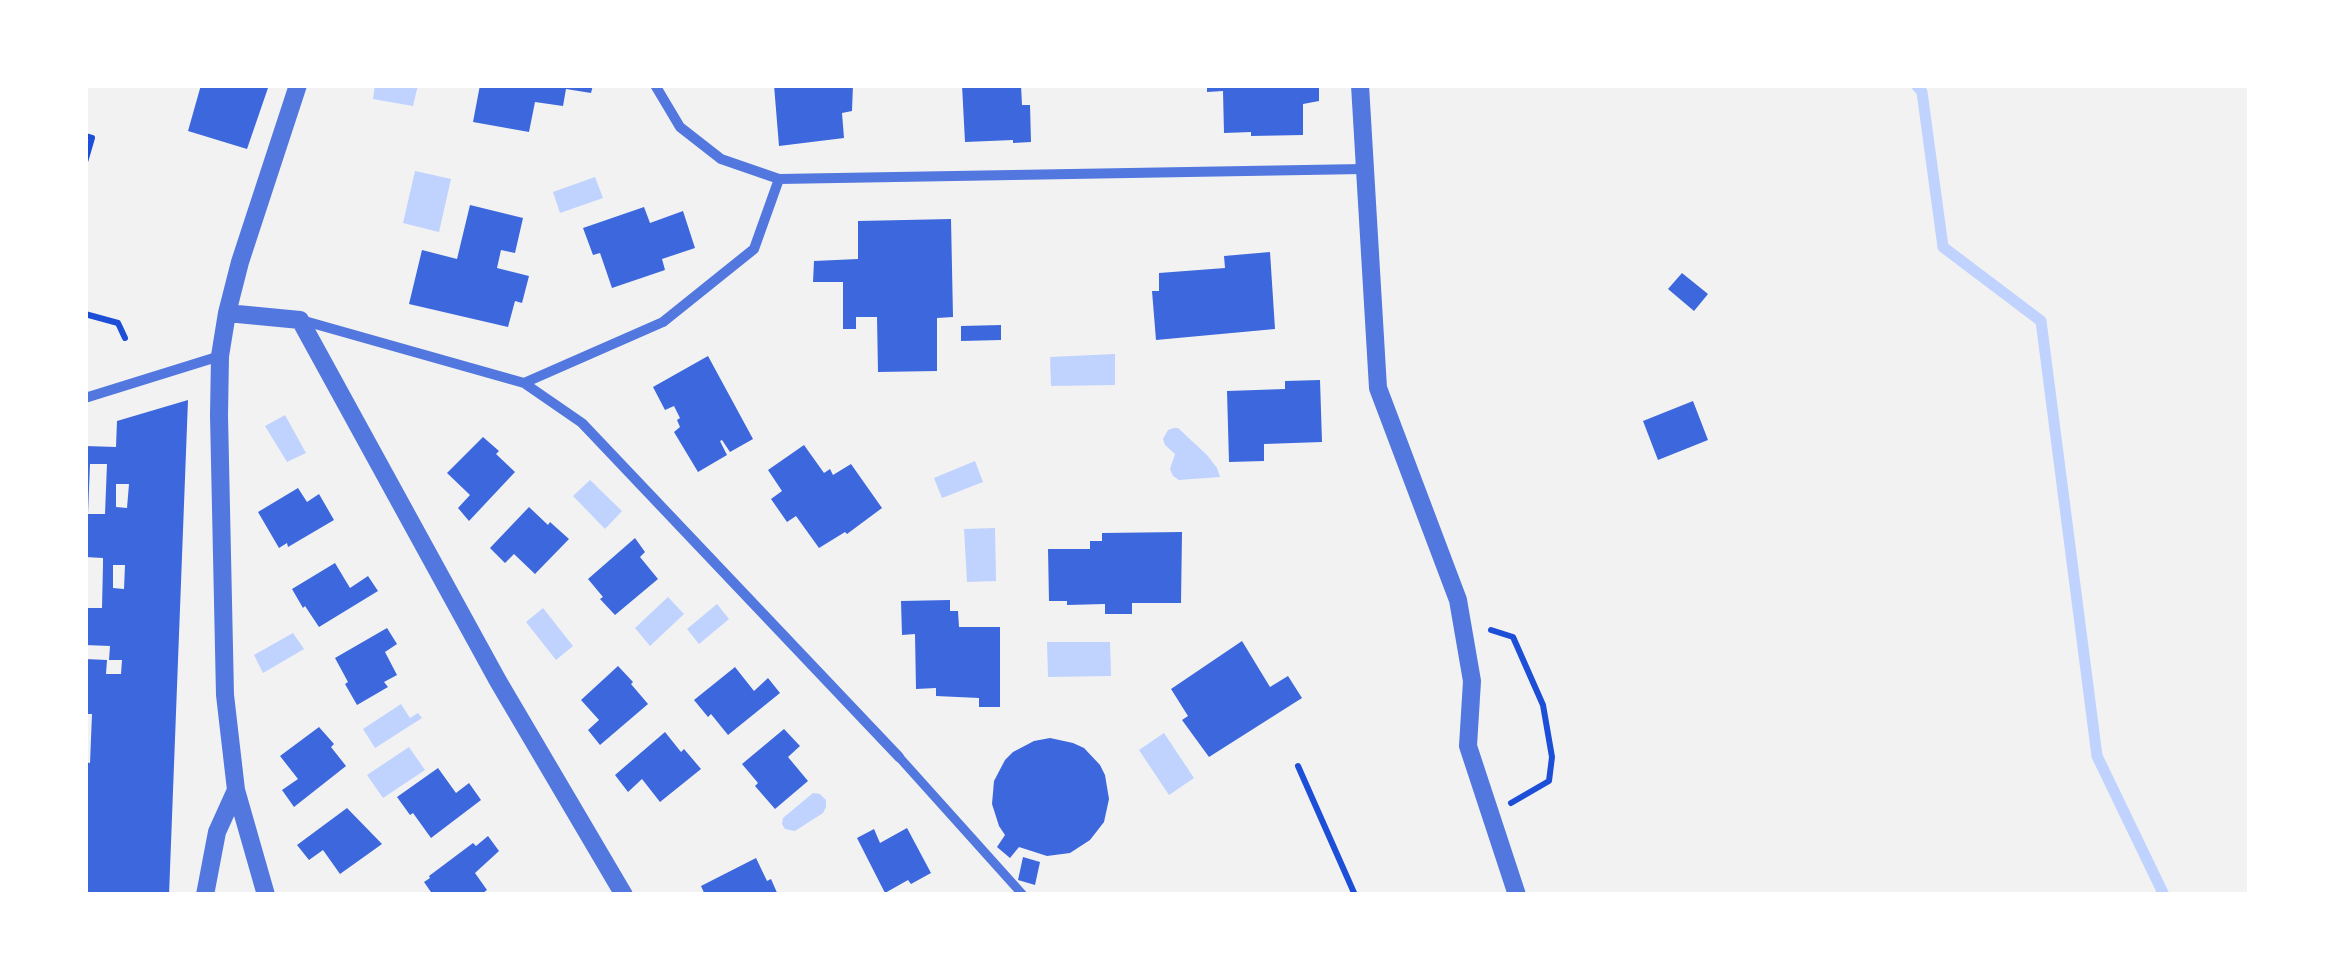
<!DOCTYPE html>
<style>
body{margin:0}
#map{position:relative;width:2335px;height:980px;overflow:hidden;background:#f2f2f2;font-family:"Exo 2",sans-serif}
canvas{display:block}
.frame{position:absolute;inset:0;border:88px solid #fff;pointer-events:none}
</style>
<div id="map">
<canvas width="2335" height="980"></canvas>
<div class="frame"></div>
</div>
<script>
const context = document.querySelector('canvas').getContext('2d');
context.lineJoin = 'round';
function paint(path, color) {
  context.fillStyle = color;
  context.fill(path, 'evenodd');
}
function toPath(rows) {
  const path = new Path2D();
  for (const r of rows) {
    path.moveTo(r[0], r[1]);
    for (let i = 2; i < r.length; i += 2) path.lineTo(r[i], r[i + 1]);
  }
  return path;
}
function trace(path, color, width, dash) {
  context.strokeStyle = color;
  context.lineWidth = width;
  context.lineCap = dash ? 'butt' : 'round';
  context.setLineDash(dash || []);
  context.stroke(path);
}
const water = toPath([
 [375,85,418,85,413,106,373,99],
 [415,171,451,179,439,232,403,223],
 [595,177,603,198,560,213,553,192],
 [1115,354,1115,385,1051,386,1050,357],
 [285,415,306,453,287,462,265,426],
 [1174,428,1178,428,1207,455,1217,468,1220,477,1179,480,1173,476,1170,469,1175,454,1165,445,1163,439,1168,430],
 [975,461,983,482,942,498,934,478],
 [590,480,622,511,605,529,573,496],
 [995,528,996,581,967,582,964,529],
 [668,597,684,614,650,646,635,628],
 [717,604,729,619,699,644,687,629],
 [543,608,573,646,556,660,526,622],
 [293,633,304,649,263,673,254,655],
 [1047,642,1110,642,1111,676,1048,677],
 [401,704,410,718,418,713,422,718,375,748,363,729],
 [1164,733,1194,778,1169,795,1139,750],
 [409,747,425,770,383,798,367,775],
 [813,793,820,794,826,800,826,807,823,813,795,831,785,829,782,824,783,818]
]);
const stream = toPath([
 [1916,85,1922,92,1943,247,2041,321,2097,756,2164,895]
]);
const building = toPath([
 [201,85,269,85,247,149,188,131],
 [480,85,593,85,591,93,566,89,563,106,535,102,529,132,473,122],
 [774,85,853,85,852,111,842,113,844,138,779,146],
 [962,85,1021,85,1022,105,1030,105,1031,142,1013,143,1013,140,965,142],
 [1207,85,1319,85,1319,101,1303,104,1303,135,1251,136,1251,132,1224,133,1223,91,1207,92],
 [470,205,523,218,515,253,501,250,497,268,529,276,522,303,515,301,508,327,409,304,422,250,457,259],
 [644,207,650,223,683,211,695,248,662,259,665,270,612,288,600,253,593,255,583,228],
 [951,219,953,317,937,318,937,371,878,372,877,317,856,317,856,329,843,329,843,282,813,282,814,261,858,259,858,221],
 [1270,252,1275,329,1156,340,1152,291,1159,291,1159,273,1225,268,1224,256],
 [1682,273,1708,294,1694,311,1668,289],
 [1001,325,1001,340,961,341,961,326],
 [708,356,753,439,730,452,722,440,720,441,727,455,698,472,674,432,680,427,677,420,680,418,674,406,665,410,653,387],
 [1320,380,1322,442,1264,444,1264,461,1229,462,1227,391,1285,389,1285,381],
 [188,400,169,895,85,895,88,815,85,815,85,762,90,763,92,714,85,714,85,659,107,660,106,674,121,674,122,660,109,660,110,646,85,645,85,608,102,608,103,565,103,558,85,557,85,446,116,447,117,421],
 [90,464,107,464,105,514,88,514],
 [116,484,129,484,127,508,116,507],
 [113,565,125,565,124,589,113,588],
 [1693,401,1708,440,1658,460,1643,421],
 [483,437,499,451,496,454,515,472,469,521,458,508,470,495,447,473],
 [804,445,824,473,830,469,833,475,851,464,882,508,847,534,845,532,819,548,796,516,787,522,771,499,782,491,768,470],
 [298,488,307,502,319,494,334,520,288,547,287,543,279,548,258,512],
 [529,507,548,525,550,522,569,539,535,574,514,554,505,563,490,548],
 [1182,532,1181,603,1132,603,1132,614,1105,614,1105,604,1067,605,1067,601,1049,601,1048,549,1090,549,1090,541,1102,541,1102,533],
 [635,538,645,552,640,557,658,579,615,615,600,599,603,597,588,579],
 [335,563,350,588,368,576,378,591,319,627,305,606,303,608,292,589],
 [950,600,950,611,958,611,959,627,1000,627,1000,707,979,707,979,698,936,696,936,688,916,689,915,634,902,635,901,601],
 [387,628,397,644,385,652,397,675,384,682,388,687,357,705,345,684,348,682,335,658],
 [1242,641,1270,687,1288,676,1302,698,1209,757,1182,720,1188,716,1171,689],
 [618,666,633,682,631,684,648,704,600,745,588,730,599,720,581,700],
 [735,667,754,691,768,678,780,693,728,735,711,714,708,717,694,700],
 [319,727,334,744,331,747,346,766,294,807,282,790,298,779,280,756],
 [784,729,800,746,788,757,808,781,775,809,755,786,758,783,742,764],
 [665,732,681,752,684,749,701,769,660,802,642,779,628,792,615,775],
 [1050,738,1073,743,1084,748,1100,765,1105,775,1109,799,1104,822,1090,840,1070,853,1047,856,1019,847,1010,858,997,847,1005,835,999,826,992,804,994,781,1005,760,1013,752,1034,741],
 [438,768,456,793,469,783,481,800,431,838,413,813,410,815,397,797],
 [347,808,382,844,340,874,323,850,309,860,297,845],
 [907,828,931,873,911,884,908,880,885,893,857,838,874,829,880,843],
 [488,836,499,851,475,873,487,890,480,895,433,895,424,882,430,878,429,876,473,843,476,846],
 [1023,857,1040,862,1035,885,1018,880],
 [756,858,767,881,771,879,778,895,705,895,701,886]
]);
const path = toPath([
 [85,136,92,138,85,162],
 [85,314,118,323,125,338],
 [1491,630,1513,637,1543,705,1552,757,1549,781,1511,803],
 [1298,766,1355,895]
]);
const pedestrian = toPath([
 [899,757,1023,895]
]);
const minor = toPath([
 [655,85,680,127,721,159,779,179,1363,169],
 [301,320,524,383,663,322,754,249,779,179],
 [524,383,582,423,899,757],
 [85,398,220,356]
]);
const tertiary = toPath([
 [1360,85,1378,388,1458,600,1472,681,1468,746,1517,895],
 [227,313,300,320,498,681,624,895],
 [205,895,217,832,236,790],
 [266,895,236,790,225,695,219,415,220,356,227,313,240,262,298,85]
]);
paint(water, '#bfd3fe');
trace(stream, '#bfd3fe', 11);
paint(building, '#3d67dc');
trace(path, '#1d4ed8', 6);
trace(pedestrian, '#5277de', 9);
trace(minor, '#5277de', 10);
trace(tertiary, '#5277de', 18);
</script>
